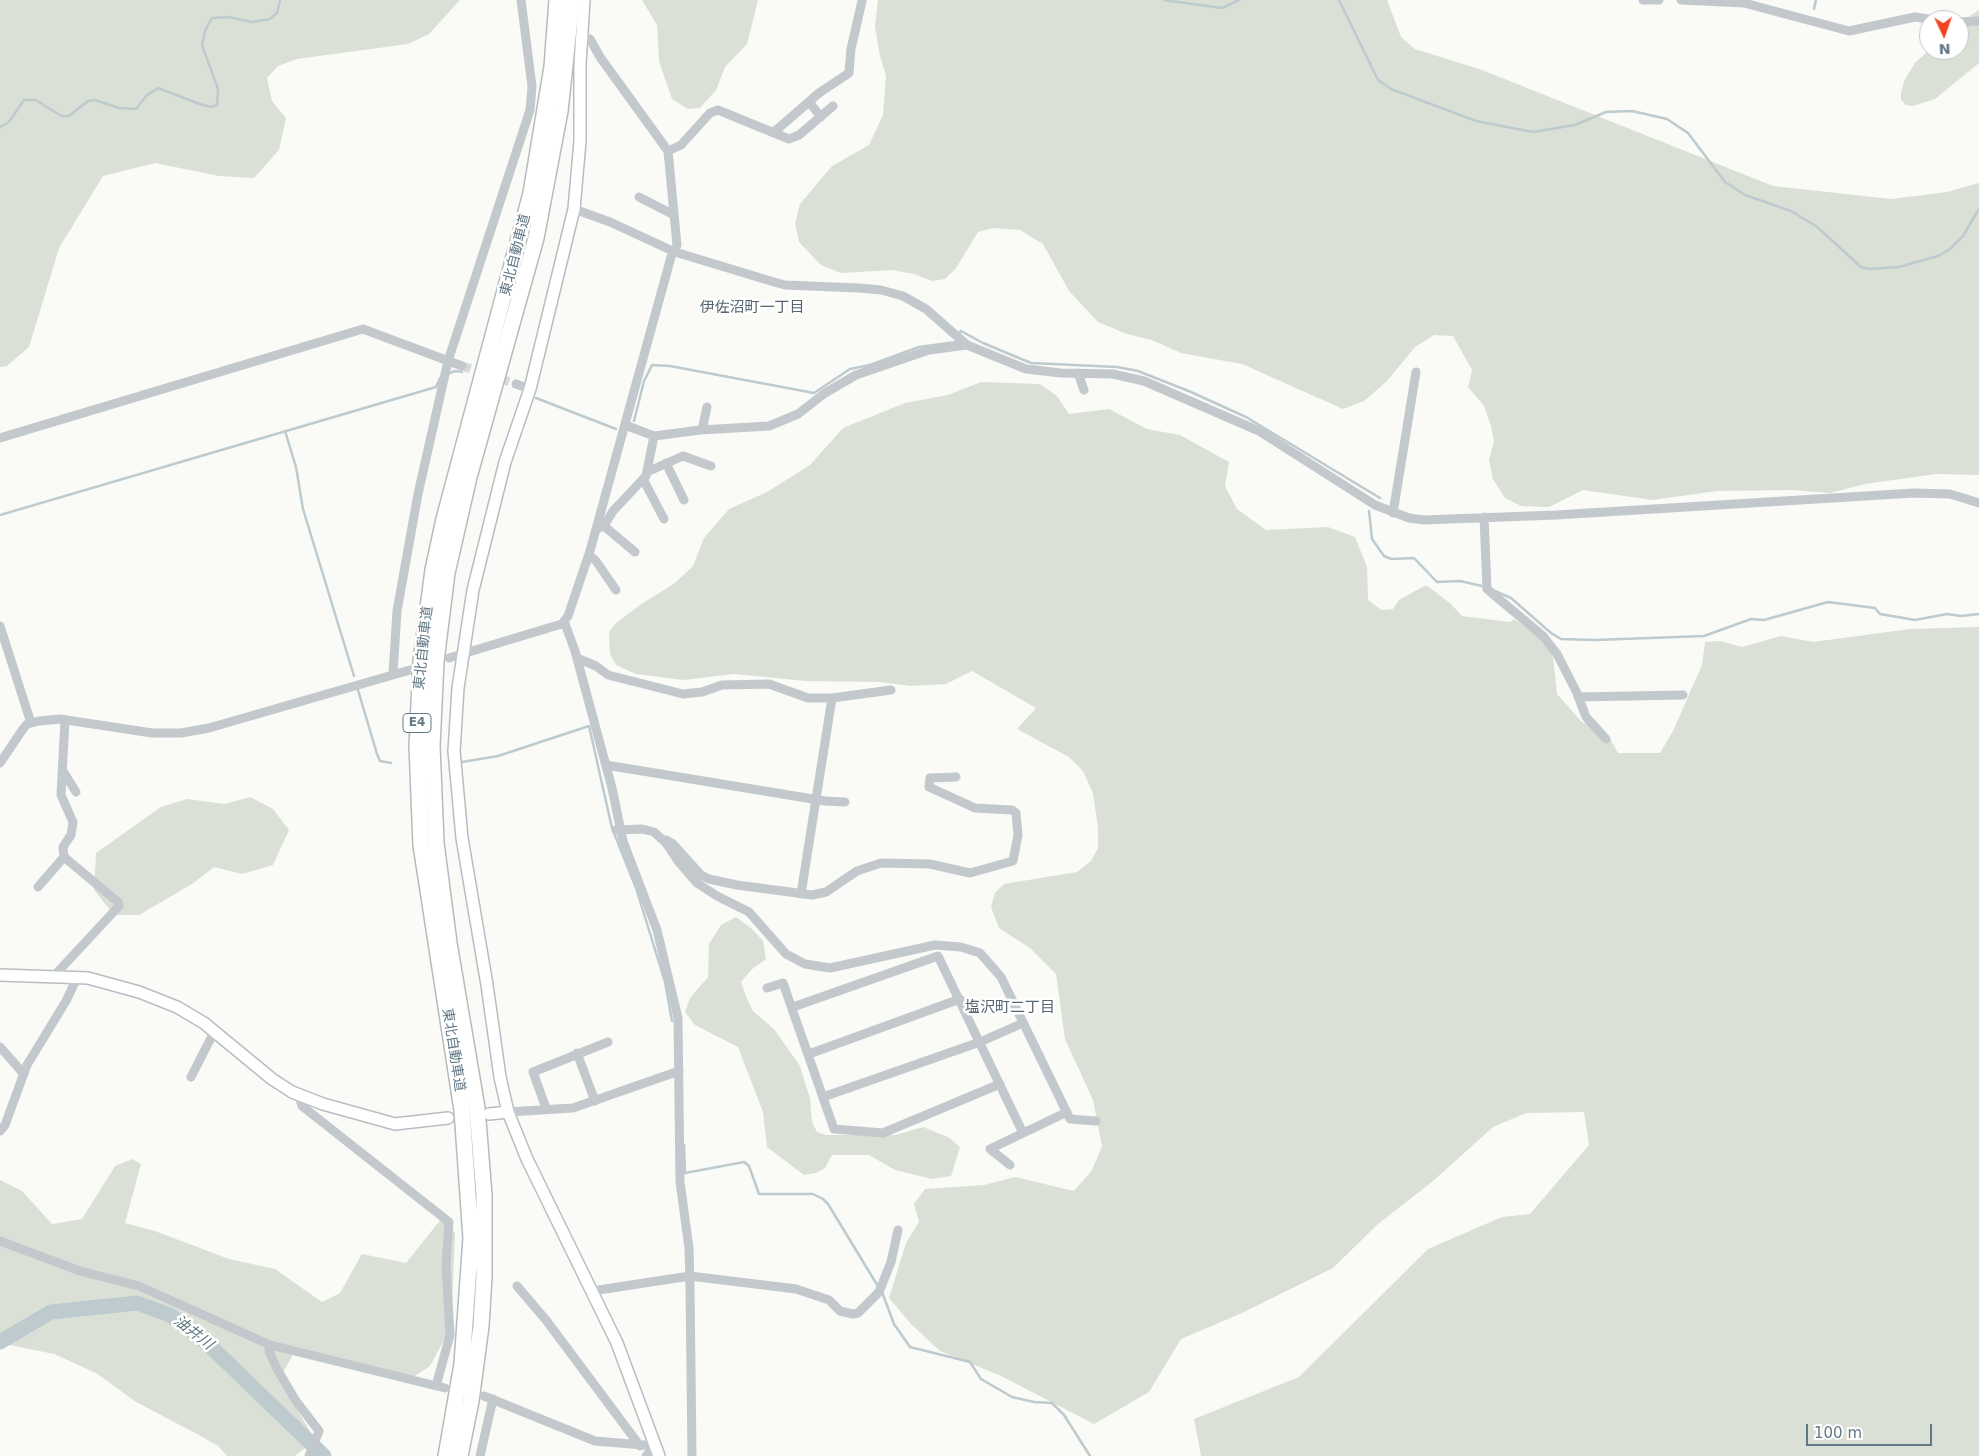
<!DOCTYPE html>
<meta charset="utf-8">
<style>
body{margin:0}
#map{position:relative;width:1979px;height:1456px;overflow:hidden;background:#fafaf7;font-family:"DejaVu Sans",sans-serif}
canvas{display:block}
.north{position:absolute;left:1919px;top:10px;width:50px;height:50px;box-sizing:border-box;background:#fff;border:1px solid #c0c9ce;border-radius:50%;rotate:177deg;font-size:14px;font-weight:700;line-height:20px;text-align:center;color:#627885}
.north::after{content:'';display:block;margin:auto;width:18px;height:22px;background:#f2451f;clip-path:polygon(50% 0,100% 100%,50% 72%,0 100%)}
.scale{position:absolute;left:1806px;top:1424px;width:126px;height:22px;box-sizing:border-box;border:2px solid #627885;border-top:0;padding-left:6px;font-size:15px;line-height:18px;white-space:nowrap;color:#627885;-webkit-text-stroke:4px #fff;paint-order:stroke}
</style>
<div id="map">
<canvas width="1979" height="1456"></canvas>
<div class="north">N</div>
<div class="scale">100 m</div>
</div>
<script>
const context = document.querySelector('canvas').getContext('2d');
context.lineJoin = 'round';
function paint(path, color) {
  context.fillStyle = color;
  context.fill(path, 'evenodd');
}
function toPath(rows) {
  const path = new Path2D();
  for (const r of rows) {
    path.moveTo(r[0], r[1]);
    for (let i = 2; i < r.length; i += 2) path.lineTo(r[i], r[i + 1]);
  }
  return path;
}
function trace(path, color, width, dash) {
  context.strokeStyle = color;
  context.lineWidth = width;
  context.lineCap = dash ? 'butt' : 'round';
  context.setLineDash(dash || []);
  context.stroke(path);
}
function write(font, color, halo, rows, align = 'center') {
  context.font = font + ' "DejaVu Sans","Noto Sans JP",sans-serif';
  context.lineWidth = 5;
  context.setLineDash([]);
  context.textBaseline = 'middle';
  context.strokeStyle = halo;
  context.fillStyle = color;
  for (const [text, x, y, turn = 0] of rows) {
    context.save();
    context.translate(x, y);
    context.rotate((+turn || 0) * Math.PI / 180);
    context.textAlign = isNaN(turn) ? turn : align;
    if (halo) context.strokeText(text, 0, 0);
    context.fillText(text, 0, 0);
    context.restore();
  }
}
const green = toPath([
 [0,0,460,0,429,34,408,44,297,59,278,66,267,78,272,101,286,118,279,150,254,178,219,176,155,163,103,176,59,248,29,347,7,366,0,367],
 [642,0,758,0,747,44,725,67,716,90,700,108,688,109,672,99,659,61,657,25],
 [878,0,1387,0,1401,37,1415,49,1482,70,1773,186,1891,199,1947,192,1979,183,1979,475,1936,474,1865,484,1830,493,1792,490,1717,491,1652,500,1583,490,1549,507,1521,506,1505,498,1493,479,1489,460,1494,441,1491,426,1484,406,1468,387,1472,370,1453,336,1434,335,1415,347,1387,381,1364,401,1343,409,1242,364,1181,353,1152,340,1127,334,1098,322,1069,291,1043,244,1020,230,993,228,978,232,956,268,945,279,932,281,914,274,892,270,841,273,821,265,799,242,795,224,800,204,832,166,869,145,883,115,886,76,880,56,875,27],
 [1979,10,1979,63,1935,99,1913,106,1906,105,1901,100,1901,94,1904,81,1915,63,1929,50,1959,50,1959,23],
 [981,382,1040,384,1057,396,1069,414,1109,409,1147,429,1180,435,1229,462,1225,486,1237,509,1266,530,1328,527,1355,537,1367,567,1368,600,1381,610,1393,609,1399,600,1426,585,1451,604,1462,616,1510,622,1514,619,1545,640,1553,657,1557,694,1582,722,1608,735,1618,753,1660,753,1673,731,1702,665,1705,642,1720,641,1742,647,1781,636,1813,642,1910,629,1979,627,1979,1456,1201,1456,1194,1419,1299,1377,1428,1249,1502,1217,1530,1214,1589,1145,1584,1112,1526,1113,1493,1127,1433,1181,1378,1224,1333,1268,1242,1313,1181,1339,1149,1392,1094,1424,999,1375,940,1351,911,1324,889,1298,906,1243,919,1222,914,1204,925,1189,984,1185,1015,1177,1074,1191,1092,1170,1102,1146,1093,1100,1065,1039,1056,974,1030,948,999,928,991,907,995,893,1004,884,1077,872,1091,861,1098,848,1098,828,1093,793,1083,771,1069,757,1017,729,1036,708,972,671,946,684,910,686,881,682,806,681,734,674,683,680,636,674,616,665,610,654,609,632,616,623,640,605,675,583,693,566,704,538,729,509,767,492,810,465,843,428,905,403,948,395],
 [250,797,273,809,289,830,273,865,242,874,214,867,192,884,139,915,114,915,94,890,96,853,161,807,187,799,225,804],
 [736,917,752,929,763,941,766,959,751,970,741,982,745,994,753,1011,774,1029,800,1066,810,1099,812,1122,817,1132,826,1135,896,1135,923,1127,948,1137,960,1147,951,1176,932,1179,895,1170,869,1155,832,1155,825,1168,816,1173,804,1175,767,1147,763,1112,738,1047,695,1025,685,1012,690,998,708,977,709,944,721,925],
 [132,1159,141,1164,125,1223,155,1231,229,1259,275,1269,322,1302,340,1293,362,1254,406,1263,442,1218,455,1233,451,1327,430,1366,409,1380,296,1349,279,1380,310,1431,309,1441,305,1448,295,1456,227,1456,218,1446,199,1435,136,1402,96,1373,54,1354,0,1343,0,1180,22,1191,52,1224,82,1219,115,1166]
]);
const stream = toPath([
 [1164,0,1222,8,1239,0],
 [1339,0,1378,80,1391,89,1476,121,1533,132,1575,125,1606,112,1632,111,1667,119,1688,133,1725,182,1745,195,1791,211,1816,226,1861,267,1869,269,1899,267,1938,256,1950,249,1963,236,1979,209],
 [1814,9,1816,0],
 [0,127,9,122,24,100,36,100,61,116,69,116,88,101,95,100,119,108,136,109,147,95,158,88,200,104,211,107,217,105,218,89,202,45,205,31,212,18,228,17,252,22,270,19,277,13,280,0],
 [959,333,961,331,983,343,1031,363,1117,367,1138,371,1191,392,1246,417,1380,498],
 [447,374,455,371,462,372],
 [536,398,616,429],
 [634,421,644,381,652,365,670,366,814,393,850,369,870,365,919,347,956,342],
 [285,431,296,467,303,509,354,676],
 [1369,511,1372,539,1384,556,1391,559,1414,558,1437,582,1460,581,1482,586],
 [0,515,436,387,440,378],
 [1495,591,1511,598,1551,633,1561,639,1595,640,1704,636,1751,619,1764,620,1828,602,1875,608,1880,614,1915,620,1947,614,1961,616,1979,614],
 [358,690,377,754,380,761,391,763],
 [462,762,498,756,589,726,612,828,636,888,665,982,672,1021],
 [684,1145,685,1173,744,1162,749,1166,759,1194,813,1194,823,1199,828,1204,879,1288],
 [882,1292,894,1324,910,1347,970,1362,981,1379,1012,1397,1034,1402,1052,1403,1064,1415,1090,1456]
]);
const river = toPath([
 [0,1342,51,1312,137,1303,170,1315,208,1344,324,1456]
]);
const streetTunnel = toPath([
 [462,366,516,384]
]);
const street = toPath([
 [1643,0,1659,0],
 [1681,0,1744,3,1849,31,1915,17,1935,20],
 [1959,22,1979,21],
 [809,102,821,117],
 [773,133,819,93,849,73,851,49,862,1],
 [668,151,681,145,710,113,718,110,789,139,799,135,833,106],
 [639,197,674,215],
 [574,209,610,222,675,252,774,282,785,285,859,288,881,290,903,296,926,309,967,345,1026,369,1061,373,1113,374,1144,381,1259,431,1375,505,1409,518,1424,520,1556,515,1914,493,1950,494,1979,503],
 [1078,373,1084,390],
 [516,384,530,389],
 [625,425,654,436,700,430,769,426,798,414,825,393,856,375,929,350,967,345],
 [702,430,707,407],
 [0,438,363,329,462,366],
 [666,463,684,500],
 [647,472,683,456,711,466],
 [643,479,664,519],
 [1393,513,1416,372],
 [1484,517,1487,589,1543,636,1557,654,1577,693,1586,717,1606,739],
 [604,526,635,552],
 [596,529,604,526,613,511,646,476,654,436],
 [589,555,596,561,616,590],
 [564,621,575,651,612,788,623,841,657,930,678,1018,680,1182,689,1248,690,1285,692,1456],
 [0,626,31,723],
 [449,658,555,626,562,624,568,616,590,551,671,257,677,245,668,151,600,57,590,39,581,35],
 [577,658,596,666,608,675,683,694,702,692,722,685,769,684,808,698,832,698,891,690],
 [393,673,397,611,418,494,448,361,530,110,532,86,521,0],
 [1578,697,1683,695],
 [0,763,23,729,27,724,39,721,60,719,152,733,181,733,209,728,410,670],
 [606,765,825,801,845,802],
 [63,771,76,792],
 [616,830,642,829,654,832,666,843,678,861,697,883,717,896,749,912,786,954,805,964,830,968,935,945,961,947,980,953,1001,977,1070,1119,1096,1121],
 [666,840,673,844,701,875,709,879,737,885,812,895,826,892,857,871,881,863,930,864,970,873,1013,861,1018,835,1016,813,1012,810,975,808,929,787,930,778,956,777],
 [38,887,64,857],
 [801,894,832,698],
 [53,977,119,906,118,902,64,857,63,847,71,835,73,822,61,795,65,720],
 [767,988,783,983,834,1129,883,1133,1000,1084],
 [793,1007,938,956,1023,1133],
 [0,1047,23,1073],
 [577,1053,595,1101],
 [809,1054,960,999],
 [191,1077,214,1032],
 [299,1095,302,1106,449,1222,446,1265,450,1335,436,1386],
 [823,1097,980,1042,1023,1023],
 [546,1108,533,1072,608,1042],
 [508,1112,573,1108,679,1071],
 [0,1131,5,1125,27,1065,66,1001,77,978],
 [1010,1165,990,1149,1067,1112],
 [0,1241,80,1271,139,1286,270,1345,445,1388],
 [517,1286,546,1320,640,1446],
 [592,1291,690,1276,796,1289,829,1300,840,1311,853,1314,858,1313,879,1292,891,1262,898,1230],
 [270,1345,269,1351,277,1369,296,1401,319,1431,309,1456],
 [484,1396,595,1441,655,1446],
 [480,1456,493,1399],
 [646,1456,655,1446]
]);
const secondary = toPath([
 [584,0,580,64,580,141,574,209,530,389,505,462,473,590,458,688,454,751,462,838,487,985,500,1077,508,1112,527,1159,617,1343,659,1456],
 [0,975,88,978,139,992,177,1007,204,1023,272,1079,292,1092,323,1104,395,1124,448,1118],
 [489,1114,508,1112]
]);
const highway = toPath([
 [446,1456,462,1364,471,1238,462,1110,421,845,417,746,421,661,433,570,444,519,531,193,552,67,557,0],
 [460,1456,471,1401,481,1326,484,1276,484,1195,477,1108,449,943,436,843,432,746,436,661,447,573,469,477,536,238,560,111,572,0]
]);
const shields = [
 [417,723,28]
];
const shieldNames = [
 ["E4",417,723]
];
const streetNames = [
 ["東北自動車道",516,255,-76],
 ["東北自動車道",424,648,-84],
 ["東北自動車道",453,1050,81]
];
const neighbourhoodNames = [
 ["伊佐沼町一丁目",752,308],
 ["塩沢町二丁目",1010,1008]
];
const waterNames = [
 ["油井川",193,1333,38]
];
paint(green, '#dae0d6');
trace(stream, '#bdcace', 2.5);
trace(river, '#bdcace', 15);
trace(streetTunnel, '#d4dada', 9, [9, 4.5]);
trace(secondary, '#b7bec3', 14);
trace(highway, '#b6bbbf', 18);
trace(street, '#c2c8cc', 9);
trace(secondary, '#fff', 11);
trace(highway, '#fff', 15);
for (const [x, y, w] of shields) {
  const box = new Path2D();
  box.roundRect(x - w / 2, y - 9.5, w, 19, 4);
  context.fillStyle = '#fff';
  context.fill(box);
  trace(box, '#627885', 1);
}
write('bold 12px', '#627885', null, shieldNames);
write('14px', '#627885', '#fff', streetNames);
write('15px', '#55656f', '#fff', neighbourhoodNames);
write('italic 15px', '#5e777e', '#fff', waterNames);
</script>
